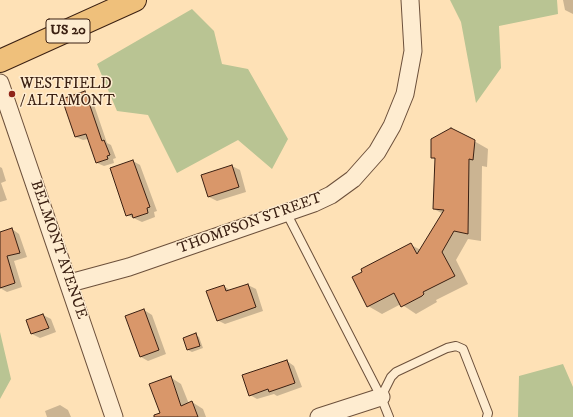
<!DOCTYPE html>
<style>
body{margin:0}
canvas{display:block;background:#fee1b6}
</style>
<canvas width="573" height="417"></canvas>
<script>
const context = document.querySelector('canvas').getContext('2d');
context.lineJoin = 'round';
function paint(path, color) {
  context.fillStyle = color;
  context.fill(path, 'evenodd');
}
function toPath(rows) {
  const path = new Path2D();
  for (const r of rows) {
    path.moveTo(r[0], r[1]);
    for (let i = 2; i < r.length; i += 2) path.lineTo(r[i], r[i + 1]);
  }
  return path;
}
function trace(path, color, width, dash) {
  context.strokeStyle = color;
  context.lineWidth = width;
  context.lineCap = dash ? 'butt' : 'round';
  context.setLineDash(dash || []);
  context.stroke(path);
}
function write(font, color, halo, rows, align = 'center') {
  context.font = font + ' "IM FELL DW Pica",serif';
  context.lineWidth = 3;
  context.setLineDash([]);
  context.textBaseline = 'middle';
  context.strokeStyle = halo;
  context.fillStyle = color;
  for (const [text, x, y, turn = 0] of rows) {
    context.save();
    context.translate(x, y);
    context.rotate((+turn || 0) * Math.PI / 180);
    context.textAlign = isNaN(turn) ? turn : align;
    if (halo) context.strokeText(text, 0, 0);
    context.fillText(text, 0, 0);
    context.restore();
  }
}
const green = toPath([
 [450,0,557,0,558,14,499,26,501,68,476,103,461,22],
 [192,9,214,31,222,64,248,69,288,139,272,169,238,140,177,173,148,115,117,111,97,64],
 [0,332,11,379,0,399],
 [563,364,573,387,573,417,518,417,519,376]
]);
const shadow = toPath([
 [563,0,573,0,573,14,565,10],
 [85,92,91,96,107,143,111,145,116,158,113,159,114,163,104,166,97,163,88,139,83,140,76,137],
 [474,141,488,149,487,167,482,166,481,241,468,239,456,260,468,284,436,300,437,302,416,314,401,304,382,314,368,306,411,245,421,250,443,214,434,209,436,160,432,157],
 [133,161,140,165,157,211,154,212,155,217,142,222,127,215],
 [232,166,240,170,246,192,217,201,209,197],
 [0,167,2,168,6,181,1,183,7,200,0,202],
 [12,229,19,234,27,257,14,261,22,287,7,292,0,288,0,233],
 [248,285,256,289,263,311,225,324,217,320,224,286,231,291],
 [144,310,152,315,166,354,148,361,141,357],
 [43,315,51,319,56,332,40,338,32,334,27,321],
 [195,335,199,337,203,348,192,352,188,350,184,339],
 [287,361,294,366,302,387,277,396,274,394,257,399,250,395],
 [170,377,181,384,189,404,192,402,203,409,206,417,159,417],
 [60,405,68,410,71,417,47,417,45,411]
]);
const building = toPath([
 [85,91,102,141,104,140,110,155,107,156,108,159,96,163,86,134,75,137,62,99,85,91],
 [451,128,475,140,473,160,469,159,468,234,454,231,442,252,455,276,423,292,424,294,422,296,401,307,394,293,367,307,352,277,362,272,361,269,411,243,417,254,444,210,433,209,435,158,431,158,431,139,451,128],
 [133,160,150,207,147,208,148,213,133,218,132,214,126,216,110,168,133,160],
 [232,165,239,187,208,197,201,175,232,165],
 [12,228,20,253,7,256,15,283,0,288,0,232,12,228],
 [248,284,256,307,217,321,206,291,224,285,226,291,248,284],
 [144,309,159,350,140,357,125,316,144,309],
 [43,314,49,328,31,334,26,320,43,314],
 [196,333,200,346,187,350,183,338,196,333],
 [287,360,295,383,269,392,268,389,249,396,242,375,287,360],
 [171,376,181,406,192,401,198,417,154,417,154,415,160,413,149,384,171,376]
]);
const service = toPath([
 [286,212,381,397,389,417],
 [381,397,391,377,396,372,447,348,456,346,463,349,488,413,487,417]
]);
const minor = toPath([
 [0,83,114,417],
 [70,283,129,267,314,203,331,195,353,179,377,152,392,126,405,94,413,51,410,0],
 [319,417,381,397]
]);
const primary = toPath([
 [0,61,135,0]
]);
const markers = [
 [12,94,4,"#8f2418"]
];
const shields = [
 [68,31,44]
];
const shieldNames = [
 ["US 20",68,31]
];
const poiNames = [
 ["WESTFIELD",20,85],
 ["/ ALTAMONT",20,102]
];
const streetNames = [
 ["THOMPSON STREET",250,224,-20],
 ["BELMONT AVENUE",58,250,71]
];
paint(green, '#b9c493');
paint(shadow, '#0003');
paint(building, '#d9976a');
trace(building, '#3b2012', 1);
trace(service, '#6c503b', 10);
trace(minor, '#6c503b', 19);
trace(primary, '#3b2012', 24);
trace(service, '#feecd0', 8);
trace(minor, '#feecd0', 17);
trace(primary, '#efc07b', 22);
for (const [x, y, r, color] of markers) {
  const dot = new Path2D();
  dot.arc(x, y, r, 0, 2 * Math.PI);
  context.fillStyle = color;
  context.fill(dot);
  trace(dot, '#feecd0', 1.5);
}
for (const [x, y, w] of shields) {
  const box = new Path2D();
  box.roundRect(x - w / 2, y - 12, w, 24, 3);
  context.fillStyle = '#feecd0';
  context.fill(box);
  trace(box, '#3b2012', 1);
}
write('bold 14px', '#3b2012', null, shieldNames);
write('15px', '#3b2012', '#feecd0', poiNames, 'left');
write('15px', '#3b2012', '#feecd0', streetNames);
</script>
